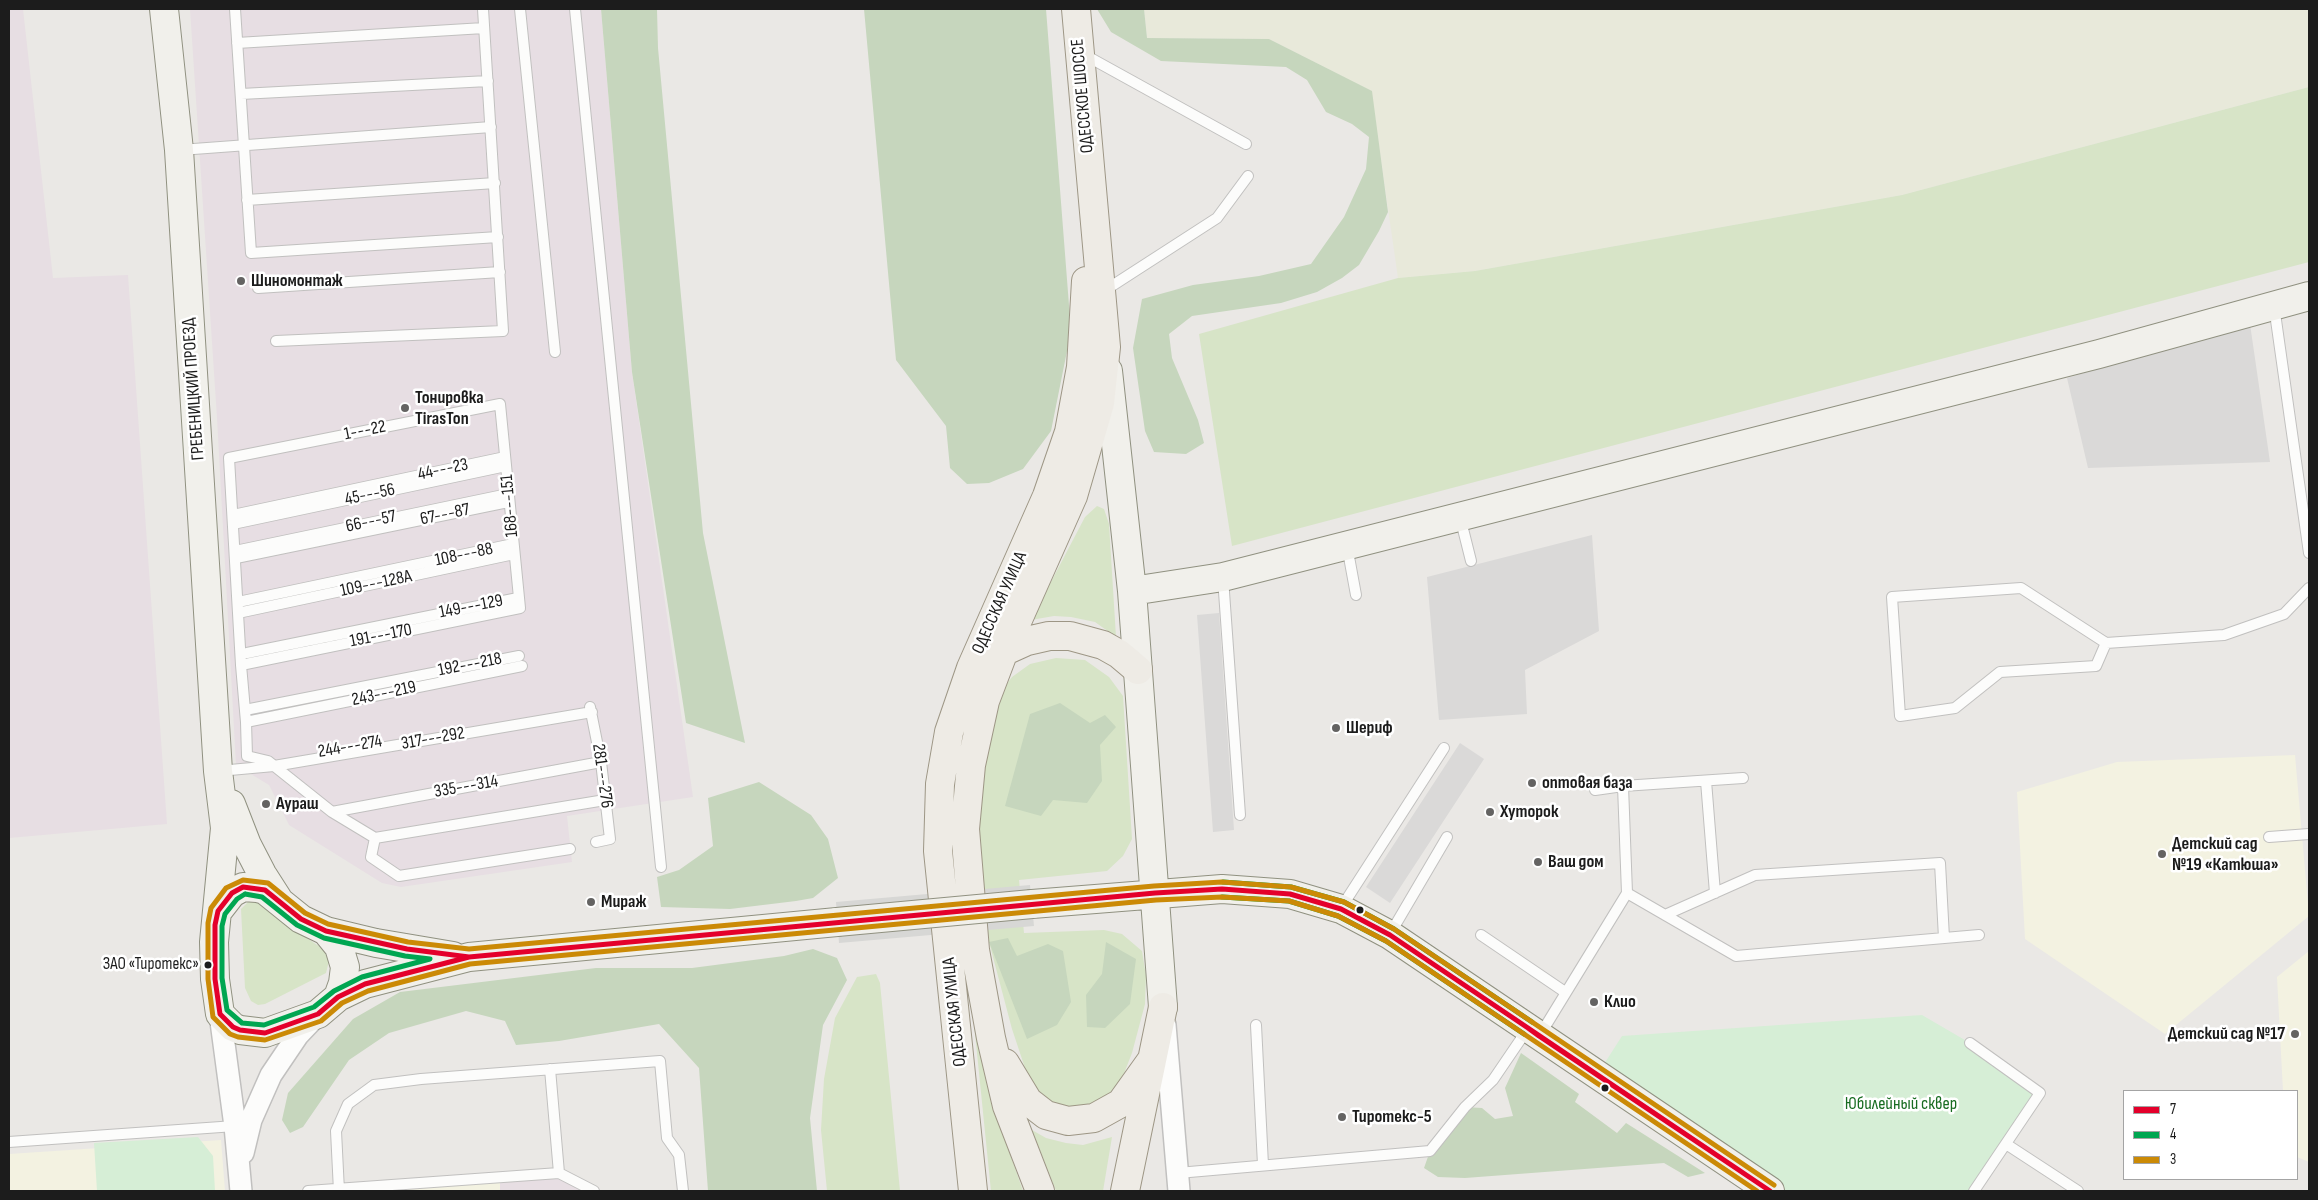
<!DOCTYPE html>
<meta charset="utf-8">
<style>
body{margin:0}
#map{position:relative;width:2318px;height:1200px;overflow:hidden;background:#eae8e5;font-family:"Sofia Sans Condensed",sans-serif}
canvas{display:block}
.frame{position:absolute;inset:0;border:10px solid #1c1c1c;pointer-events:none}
.legend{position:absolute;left:2123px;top:1090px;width:175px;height:90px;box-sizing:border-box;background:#fff;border:1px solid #a4a4a4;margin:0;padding:6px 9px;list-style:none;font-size:15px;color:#1c1c1c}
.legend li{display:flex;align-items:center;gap:10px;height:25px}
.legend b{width:25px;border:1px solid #a4a4a4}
</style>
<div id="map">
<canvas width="2318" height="1200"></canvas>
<div class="frame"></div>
<ul class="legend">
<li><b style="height:6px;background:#e4002b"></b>7</li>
<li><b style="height:6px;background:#00a651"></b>4</li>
<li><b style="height:6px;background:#cb8a06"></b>3</li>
</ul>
</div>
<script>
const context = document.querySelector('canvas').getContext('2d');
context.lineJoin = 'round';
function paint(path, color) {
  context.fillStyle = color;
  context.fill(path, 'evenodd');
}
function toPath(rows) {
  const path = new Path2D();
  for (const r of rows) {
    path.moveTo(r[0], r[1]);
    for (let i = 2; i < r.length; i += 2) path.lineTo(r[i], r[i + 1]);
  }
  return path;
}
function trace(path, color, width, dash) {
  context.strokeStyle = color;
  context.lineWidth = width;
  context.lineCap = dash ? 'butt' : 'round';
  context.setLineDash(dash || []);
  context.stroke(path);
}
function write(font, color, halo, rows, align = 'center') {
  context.font = font + ' "Sofia Sans Condensed",sans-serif';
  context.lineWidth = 5;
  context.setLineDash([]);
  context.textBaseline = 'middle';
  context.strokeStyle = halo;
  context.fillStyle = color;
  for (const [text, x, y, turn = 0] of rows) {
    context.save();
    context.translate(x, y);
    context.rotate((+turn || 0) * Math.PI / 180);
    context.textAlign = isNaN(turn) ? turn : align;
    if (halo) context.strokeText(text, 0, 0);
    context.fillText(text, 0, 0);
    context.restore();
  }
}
const industrial = toPath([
 [9,9,23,9,53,278,128,275,167,824,9,838],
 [190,9,601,9,632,372,693,797,567,816,572,862,401,887,382,883,289,825,269,785,236,765,217,418],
 [559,1173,594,1191,500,1191,500,1177]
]);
const education = toPath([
 [2295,755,2309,916,2165,1034,2025,939,2017,792,2117,762],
 [2309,951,2309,1162,2297,1157,2297,1091,2283,1091,2277,977],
 [221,1140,225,1191,9,1191,9,1154],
 [500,1177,500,1191,309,1191]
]);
const farmland = toPath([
 [1144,9,2309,9,2309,87,1902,195,1475,271,1398,278,1371,91,1269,39,1147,38]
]);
const grass = toPath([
 [2309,87,2309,262,1232,546,1199,334,1398,278,1475,271,1902,195],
 [1097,506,1104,509,1109,524,1116,637,1095,622,1071,617,1054,616,1031,620,1085,517],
 [1056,658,1085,660,1109,677,1123,696,1132,839,1123,856,1107,871,1019,880,1024,933,1104,930,1122,934,1142,951,1146,976,1145,1004,1132,1053,1123,1076,1110,1096,1085,1107,1062,1108,1042,1095,1027,1074,1012,1029,989,942,983,884,978,809,988,735,995,699,1012,677,1030,664],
 [249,901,258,901,291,927,323,949,329,961,326,973,265,1004,258,1005,251,1001,245,988,241,909],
 [876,974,880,983,900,1191,827,1191,821,1130,824,1079,835,1018,857,977],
 [971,994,983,1066,993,1105,1023,1191,991,1191],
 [1032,1130,1046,1138,1066,1143,1083,1145,1112,1137,1103,1191,1056,1191]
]);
const forest = toPath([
 [601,9,657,9,658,48,703,533,745,743,686,723,632,372],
 [864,9,1046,9,1071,331,1051,431,1023,469,989,483,967,484,950,468,946,426,896,360],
 [1097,9,1144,9,1147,38,1269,39,1372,91,1388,212,1379,231,1359,265,1342,278,1317,292,1281,303,1192,316,1169,334,1172,358,1198,420,1204,443,1186,454,1154,452,1145,431,1133,348,1142,299,1193,285,1259,276,1311,264,1344,217,1366,169,1369,137,1352,124,1326,112,1307,80,1286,67,1161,61,1111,32],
 [1060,703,1090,723,1105,715,1116,727,1100,745,1102,781,1087,803,1053,800,1041,816,1005,806,1030,714],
 [759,782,811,815,828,839,838,878,813,898,796,901,730,909,661,907,657,877,679,870,713,846,708,798],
 [1008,938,1017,956,1048,944,1063,951,1071,1002,1057,1025,1027,1039,989,942],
 [1106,942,1136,959,1130,1004,1105,1028,1087,1027,1086,995,1102,974],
 [813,949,837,958,847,980,823,1025,810,1118,817,1191,708,1191,699,1068,659,1024,559,1041,516,1045,505,1021,466,1011,389,1033,349,1060,303,1127,290,1133,282,1120,288,1093,353,1019,400,992,596,968,692,968,784,956],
 [1521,1053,1579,1094,1575,1102,1617,1133,1626,1123,1705,1173,1688,1177,1664,1163,1465,1178,1438,1177,1424,1168,1430,1151,1465,1107,1482,1108,1495,1119,1513,1116,1505,1088]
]);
const park = toPath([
 [1922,1015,1970,1043,2040,1093,1974,1191,1770,1191,1597,1075,1622,1036],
 [198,1137,213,1156,215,1191,97,1191,94,1143]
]);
const parking = toPath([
 [2250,324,2270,462,2088,468,2067,378],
 [1592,535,1599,631,1525,670,1527,714,1439,720,1427,577],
 [1219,613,1234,830,1213,832,1197,615],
 [1460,743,1484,759,1390,903,1366,887]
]);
const pier = toPath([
 [1030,885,1034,926,839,943,836,902]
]);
const lane = toPath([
 [235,9,251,253,498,237],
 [520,9,555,352],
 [575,9,661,867],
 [237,43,484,28],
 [1083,54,1246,144],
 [241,94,488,81],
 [180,150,491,127],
 [247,200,495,183],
 [258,288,500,272],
 [1104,291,1217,218,1248,176],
 [2274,306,2309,553],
 [276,341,503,331,483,9],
 [233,515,505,457],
 [1460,517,1471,561],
 [233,524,506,466],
 [1347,546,1356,595],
 [235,551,508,494],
 [236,558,508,502],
 [1223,578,1240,815],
 [238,602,513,544],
 [238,613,514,554],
 [2106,643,2096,666,2000,672,1955,708,1900,716,1892,597,2021,588,2106,643,2224,635,2284,614,2309,588],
 [247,653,518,598],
 [241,665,520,608,500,404,229,458,241,665,246,722,247,756,268,761,332,812,375,838,605,800],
 [590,707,601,762,610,839,596,842],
 [245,710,519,656],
 [246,722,522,666],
 [219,771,274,766,592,712],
 [1706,781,1715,893],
 [1595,790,1623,786,1743,778],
 [332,812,601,762],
 [2269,837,2309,834],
 [375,838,371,857,399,876,570,849],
 [1627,893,1736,956,1979,935],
 [1341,908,1444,748],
 [1665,915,1755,875,1940,863,1944,938],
 [1390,934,1447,837],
 [1481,935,1565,992],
 [1256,1025,1263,1165],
 [1540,1035,1627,893,1623,786],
 [1970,1043,2040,1093,1974,1191],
 [9,1142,235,1126],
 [2006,1144,2078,1191],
 [559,1173,594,1191],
 [1178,1173,1430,1151,1465,1107,1493,1080,1527,1030],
 [308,1191,559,1173,550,1069],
 [339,1191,336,1131,348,1104,374,1085,421,1079,660,1061,667,1138,679,1155,683,1191]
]);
const street = toPath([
 [220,1014,235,1126,241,1191],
 [1165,1025,1179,1191],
 [243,1153,251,1120,271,1075,298,1035,318,1014]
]);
const secondary = toPath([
 [164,9,179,150,218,771,225,828,214,942,215,979,220,1014,233,1027,240,1030,265,1033,318,1014,338,997,365,984,469,957,837,922],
 [1108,371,1132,591,1163,1007],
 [1132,591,1223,577,2099,354,2309,296],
 [231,804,247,845,262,874,278,899],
 [1032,904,1222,889,1290,894,1341,909,1390,935,1770,1191],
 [218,911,232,893,243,887,257,888,265,890,301,919,326,931,376,943,453,956],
 [326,931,339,947,345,967,343,983,338,997]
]);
const primary = toPath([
 [996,655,1027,641,1049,636,1070,636,1103,645,1119,654,1138,670],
 [1005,1063,1028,1101,1046,1115,1068,1121,1094,1118,1121,1103,1151,1061],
 [973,1191,938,851,940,784,949,732,971,668,1047,496,1069,432,1081,367,1086,281],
 [1040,1191,1007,1106,991,1038,975,950,965,829,971,765,985,701,1004,651,1073,496,1100,403,1106,347,1076,9],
 [1125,1191,1163,1007]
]);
const secondaryBridge = toPath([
 [837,922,1032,904]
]);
const bus1 = toPath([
 [243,887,265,890,301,919,326,931,407,949,469,957,365,984,338,997,318,1014,265,1033,240,1030,233,1027,220,1014,215,979,215,925,218,911,232,893,243,887],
 [1222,889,1290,894,1341,909,1390,935,1528,1028],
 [1155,893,1222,889],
 [1155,893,1222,889],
 [469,957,1155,893],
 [469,957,1155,893],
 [1528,1028,1770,1191,1539,1036,1528,1028]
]);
const bus2 = toPath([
 [1223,882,1291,887,1344,902,1394,929,1532,1022],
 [245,894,262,897,297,925,324,938,405,956,430,959,362,977,334,991,314,1007,264,1025,242,1023,227,1010,222,978,222,926,225,914,237,899,245,894],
 [1222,897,1289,901,1338,916,1386,941,1524,1034]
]);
const bus3 = toPath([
 [1757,1191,1386,941,1338,916,1289,901,1222,897,1156,900,470,964,368,991,342,1003,321,1021,265,1040,238,1037,230,1034,213,1017,208,979,208,923,211,908,226,888,243,880,268,883,305,913,328,924,408,942,469,949,1154,886,1222,882,1291,887,1344,902,1394,929,1774,1185]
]);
const markers = [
 [241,281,5,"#646362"],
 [405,408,5,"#646362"],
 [1336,728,5,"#646362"],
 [1532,783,5,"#646362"],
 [266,804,5,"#646362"],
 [1490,812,5,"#646362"],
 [2162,854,5,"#646362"],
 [1538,862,5,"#646362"],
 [591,902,5,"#646362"],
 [1360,910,4.5,"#1c1c1c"],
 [208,965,4.5,"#1c1c1c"],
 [1594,1002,5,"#646362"],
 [2295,1034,5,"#646362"],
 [1605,1088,4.5,"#1c1c1c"],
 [1342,1117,5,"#646362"]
];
const busNames = [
 ["ЗАО «Тиротекс»",199,965]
];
const streetNames = [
 ["ОДЕССКОЕ ШОССЕ",1083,96,-95],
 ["ГРЕБЕНИЦКИЙ ПРОЕЗД",194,389,-94],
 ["1---22",365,431,-11],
 ["44---23",443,470,-12],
 ["45---56",370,495,-12],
 ["168---151",510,506,-95],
 ["67---87",445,515,-12],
 ["66---57",371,522,-12],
 ["108---88",464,555,-12],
 ["109---128А",376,584,-12],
 ["ОДЕССКАЯ УЛИЦА",1000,603,-66],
 ["149---129",471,607,-11],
 ["191---170",381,636,-11],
 ["192---218",470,665,-11],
 ["243---219",384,694,-12],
 ["317---292",433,739,-10],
 ["244---274",350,747,-10],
 ["281---276",602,776,82],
 ["335---314",466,787,-10],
 ["ОДЕССКАЯ УЛИЦА",955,1012,-96]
];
const poiNames = [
 ["Шиномонтаж",251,281],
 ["Тонировка",415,398],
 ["TirasTon",415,419],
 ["Шериф",1346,728],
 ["оптовая база",1542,783],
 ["Аураш",276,804],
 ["Хуторок",1500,812],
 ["Детский сад",2172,844],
 ["№19 «Катюша»",2172,865],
 ["Ваш дом",1548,862],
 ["Мираж",601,902],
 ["Клио",1604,1002],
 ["Детский сад №17",2285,1034,"right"],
 ["Тиротекс-5",1352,1117]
];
const parkNames = [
 ["Юбилейный сквер",1901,1104]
];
paint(industrial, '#e7dee3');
paint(education, '#f3f2e1');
paint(farmland, '#e8e9da');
paint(grass, '#d7e4c7');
paint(forest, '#c6d6bd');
paint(park, '#d6eed6');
paint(parking, '#dad9d8');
paint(pier, '#d7d7d5');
trace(lane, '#c1c0bf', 12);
trace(street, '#c1c0bf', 24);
trace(secondary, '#909180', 30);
trace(primary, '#9d9685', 30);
trace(lane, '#fcfcfb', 10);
trace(street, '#fcfcfb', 21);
trace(secondary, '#f1f0eb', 28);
trace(primary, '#eeebe5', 28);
trace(secondaryBridge, '#909180', 30, []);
trace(secondaryBridge, '#f1f0eb', 28);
trace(bus1, '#e4002b', 5);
trace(bus2, '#00a651', 5);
trace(bus3, '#cb8a06', 5);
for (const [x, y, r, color] of markers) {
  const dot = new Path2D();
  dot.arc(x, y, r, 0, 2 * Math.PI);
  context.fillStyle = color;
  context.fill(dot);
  trace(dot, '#fff', 2);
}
write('17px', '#1c1c1c', '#fff', busNames, 'right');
write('18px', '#1c1c1c', '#fff', streetNames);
write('bold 18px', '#1c1c1c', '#fff', poiNames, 'left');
write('18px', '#186c21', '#fff', parkNames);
</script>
